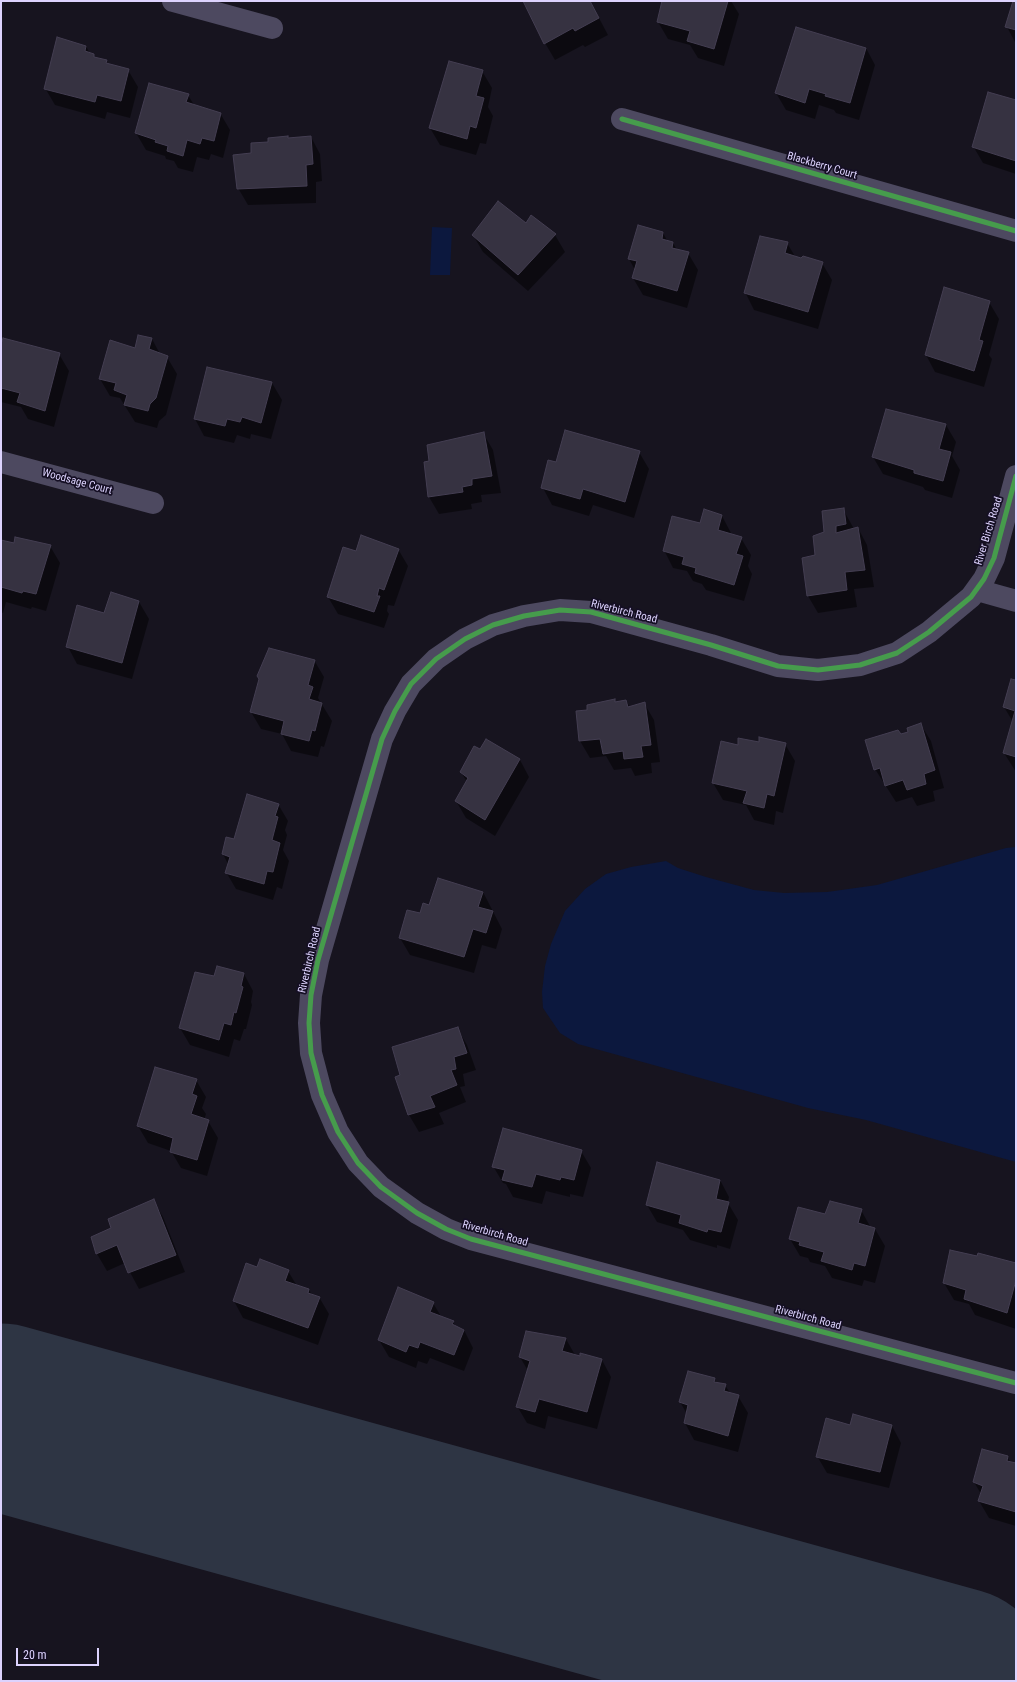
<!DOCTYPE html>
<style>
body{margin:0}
#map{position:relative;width:1017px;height:1682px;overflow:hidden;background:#17141f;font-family:"Roboto Condensed",sans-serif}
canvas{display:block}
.frame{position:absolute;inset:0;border:2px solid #ddd3fe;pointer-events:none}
.scale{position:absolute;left:16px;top:1648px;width:83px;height:18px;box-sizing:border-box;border:2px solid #ddd3fe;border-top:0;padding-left:5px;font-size:12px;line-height:14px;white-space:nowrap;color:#ddd3fe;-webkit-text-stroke:3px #150f24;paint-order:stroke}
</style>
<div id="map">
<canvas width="1017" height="1682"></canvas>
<div class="frame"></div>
<div class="scale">20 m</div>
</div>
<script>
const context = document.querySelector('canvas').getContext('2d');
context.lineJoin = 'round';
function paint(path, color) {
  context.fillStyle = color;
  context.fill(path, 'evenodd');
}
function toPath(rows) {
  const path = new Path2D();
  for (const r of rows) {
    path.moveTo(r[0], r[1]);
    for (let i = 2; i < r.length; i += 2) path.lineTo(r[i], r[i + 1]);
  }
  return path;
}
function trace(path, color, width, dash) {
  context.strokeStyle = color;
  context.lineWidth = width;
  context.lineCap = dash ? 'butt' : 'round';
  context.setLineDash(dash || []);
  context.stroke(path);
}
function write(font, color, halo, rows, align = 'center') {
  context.font = font + ' "Roboto Condensed",sans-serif';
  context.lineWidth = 3.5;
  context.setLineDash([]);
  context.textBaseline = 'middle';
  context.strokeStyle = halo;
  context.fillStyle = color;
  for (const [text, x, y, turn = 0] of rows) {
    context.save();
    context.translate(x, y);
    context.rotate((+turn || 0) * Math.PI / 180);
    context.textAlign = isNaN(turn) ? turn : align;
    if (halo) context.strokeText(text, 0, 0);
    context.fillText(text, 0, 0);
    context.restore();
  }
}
const water = toPath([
 [432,227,452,228,450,275,430,275],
 [1016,847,1016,1162,866,1120,808,1108,578,1044,560,1033,543,1008,542,992,545,966,551,944,565,911,585,889,606,874,631,867,666,861,678,868,706,877,754,890,784,893,827,892,877,885,1006,848]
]);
const shadow = toPath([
 [590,1,608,35,585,47,583,45,555,60,545,43],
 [663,1,731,1,739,14,724,66,698,58,690,45,668,39,658,22],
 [1016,2,1016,44,1007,27],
 [86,46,90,54,93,55,95,58,106,61,109,65,128,70,138,87,130,118,107,112,105,119,55,105,45,88],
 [866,48,875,65,859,120,836,113,834,110,819,105,815,119,786,110,776,93],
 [482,71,492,88,488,107,493,116,486,144,480,143,476,155,440,145,430,128],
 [150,84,188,95,194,105,220,113,230,130,223,158,211,154,209,160,197,157,193,172,178,168,174,161,166,159,165,156,146,150,136,133],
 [1016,101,1016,174,983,163,973,146],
 [311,137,320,154,322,181,316,182,316,203,248,205,238,188,252,154,269,143],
 [527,224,555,235,565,252,528,291,483,252,473,235],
 [663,233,668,242,673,243,677,250,688,253,698,270,687,308,643,295,633,278,635,270,629,259],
 [787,243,796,258,822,263,832,280,818,329,754,310,745,292],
 [989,302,999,319,989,355,992,359,984,387,935,372,926,355],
 [139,336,152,339,160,354,167,357,177,374,166,415,159,421,157,428,135,422,120,398,110,396,100,379,136,349],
 [1,348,59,354,69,371,54,427,28,419,21,407,1,402],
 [207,368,272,383,282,400,271,439,251,434,250,439,237,435,234,443,204,436,195,419],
 [887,410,946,425,956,442,952,456,960,470,952,498,925,490,923,487,883,474,873,457],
 [483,433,493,450,501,493,481,495,482,502,471,504,472,509,439,514,429,497,431,462],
 [639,452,649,469,634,518,593,505,589,516,552,505,543,488,557,463],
 [843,509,854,529,858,528,867,545,874,587,854,589,857,607,818,613,808,596,803,559,816,556,825,532],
 [722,516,731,533,731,535,741,538,751,555,748,566,752,574,744,601,706,590,702,584,693,581,687,571,673,568,664,550,701,524],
 [1,541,14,544,50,546,60,563,46,611,32,607,31,609,6,602,3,613,1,612],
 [398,549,408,566,394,606,388,605,387,611,389,614,384,628,338,614,328,597,356,552],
 [111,594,139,602,149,619,132,679,77,664,68,647,105,614],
 [314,660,324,677,318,698,332,721,324,747,321,746,318,757,291,751,282,734,261,729,251,712],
 [1016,681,1016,772,1004,753,1013,722,1004,707],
 [615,701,616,703,626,701,630,707,644,703,654,720,660,762,651,763,652,773,635,776,631,768,614,770,606,756,590,758,580,741,588,711],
 [921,725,931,741,944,788,933,791,935,801,917,806,912,797,896,802,875,769,901,736,909,733],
 [486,740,520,760,529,777,495,836,466,818,456,801,467,782,461,772,480,751],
 [722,743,739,746,759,743,785,744,795,761,783,813,776,811,774,825,754,820,746,805,723,800,713,783],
 [278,804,288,821,285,830,287,835,283,850,289,861,282,889,277,887,273,900,236,889,226,872,228,864,223,854,234,840],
 [483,892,502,929,496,949,482,945,474,973,410,955,400,938,430,906],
 [244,974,253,991,251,1002,252,1005,246,1029,244,1029,240,1041,234,1039,229,1057,190,1045,180,1028,215,977],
 [457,1028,467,1045,476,1070,463,1074,465,1086,460,1087,466,1102,439,1113,444,1124,419,1132,409,1115],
 [196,1080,206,1097,202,1108,206,1114,204,1120,208,1121,218,1138,207,1176,181,1168,171,1151,148,1143,138,1126],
 [581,1151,591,1168,583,1197,570,1194,570,1197,546,1191,542,1204,513,1197,506,1184,503,1183,493,1166],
 [720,1180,729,1197,728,1203,738,1220,730,1249,717,1245,717,1248,690,1240,683,1230,657,1222,647,1205],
 [153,1200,163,1217,185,1272,139,1289,125,1263,107,1271,97,1254,92,1237,112,1228],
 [861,1210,871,1228,875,1229,885,1246,875,1283,864,1280,862,1286,832,1278,825,1266,810,1262,808,1258,800,1256,790,1239,826,1216],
 [802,1244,829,1252,828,1254,802,1246],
 [1016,1265,1016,1329,975,1315,969,1304,954,1300,944,1283],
 [258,1269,288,1271,297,1286,309,1290,312,1295,319,1297,329,1314,318,1345,243,1318,234,1301],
 [398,1288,433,1303,442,1318,453,1322,456,1327,464,1330,473,1348,464,1371,430,1358,427,1364,418,1361,416,1368,389,1357,379,1340],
 [566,1339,575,1355,602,1360,611,1377,597,1429,548,1416,545,1429,527,1423,517,1406,528,1371,520,1357],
 [714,1379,717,1383,725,1385,730,1393,738,1396,748,1413,738,1452,694,1440,685,1423,687,1414,680,1402],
 [851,1426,892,1426,901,1443,889,1488,827,1473,817,1456],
 [1007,1457,1011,1463,1016,1464,1016,1526,989,1518,979,1501,981,1494,974,1482]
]);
const runway = toPath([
 [1,1417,956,1681]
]);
const building = toPath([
 [523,1,590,1,599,18,575,31,573,28,544,44,523,1],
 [662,1,728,1,714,49,687,41,690,31,657,22,662,1],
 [1013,1,1016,1,1016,30,1005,27,1013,1],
 [796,27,866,48,850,103,825,96,826,94,809,89,805,103,775,93,796,27],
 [57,37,86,46,85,51,94,54,94,57,107,60,106,63,129,69,121,101,97,95,95,102,44,89,57,37],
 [449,61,483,70,476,96,484,98,476,128,470,126,467,139,429,128,449,61],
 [149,83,189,94,186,102,221,113,214,141,202,138,200,144,187,140,183,156,167,151,168,146,155,142,156,140,135,133,149,83],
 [988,92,1016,100,1016,161,972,147,988,92],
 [288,136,288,138,311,136,313,164,306,165,307,186,237,189,233,155,251,153,251,143,268,142,268,138,288,136],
 [498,201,526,223,531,215,556,234,518,275,472,235,498,201],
 [638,225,663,232,662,239,673,242,672,248,689,252,677,291,632,278,637,261,628,259,638,225],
 [760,236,788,242,785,253,801,258,803,256,823,262,808,312,744,293,760,236],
 [944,287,990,301,979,340,983,341,974,371,925,355,944,287],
 [138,335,152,338,149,349,168,356,156,398,150,404,148,411,124,405,127,395,114,390,116,383,99,379,110,340,135,348,138,335],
 [3,338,60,353,45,411,17,402,20,393,1,388,1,344,3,338],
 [207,367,272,382,261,423,242,417,240,422,227,419,225,426,194,419,207,367],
 [886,409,946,424,939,449,951,452,943,481,914,473,914,470,872,457,886,409],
 [565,430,640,451,625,502,583,489,580,499,541,488,548,460,556,462,565,430],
 [484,432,492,476,472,479,472,485,462,487,463,492,428,497,424,462,429,461,427,445,484,432],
 [844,508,846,524,836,526,836,533,858,527,865,570,845,572,847,590,807,596,802,558,815,555,813,536,824,532,822,511,844,508],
 [704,509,722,515,718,530,742,537,736,554,743,556,734,585,695,573,696,568,682,564,684,557,663,551,672,516,700,523,704,509],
 [361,535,399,549,384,590,379,588,377,596,380,596,374,612,327,597,343,547,356,551,361,535],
 [15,537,51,545,36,594,23,591,22,593,1,587,1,540,14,543,15,537],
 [111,592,139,601,122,663,66,647,77,605,104,613,111,592],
 [269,648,315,660,308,685,313,687,309,699,322,703,315,731,312,730,309,741,281,734,284,721,250,712,259,679,257,676,269,648],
 [1011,679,1016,680,1016,757,1003,753,1015,711,1003,707,1011,679],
 [615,699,615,702,626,700,628,707,645,702,651,745,641,746,643,757,624,759,623,751,603,754,600,739,579,741,576,711,587,710,587,705,615,699],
 [921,723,935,770,924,774,926,784,907,790,903,780,885,786,880,768,874,770,865,740,898,730,901,734,908,732,907,728,921,723],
 [759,737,786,743,774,796,767,794,764,808,743,803,747,791,712,783,721,741,738,745,738,738,759,742,759,737],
 [486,739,520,759,485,820,455,801,468,778,460,772,474,746,480,749,486,739],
 [247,794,279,804,275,816,278,817,272,840,280,843,273,872,267,871,264,884,225,873,230,857,222,854,226,837,234,839,247,794],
 [438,878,483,892,478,907,493,911,486,933,473,929,464,957,399,938,407,910,420,913,423,903,429,905,438,878],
 [217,966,244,973,241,986,243,987,236,1013,234,1012,231,1025,224,1023,219,1040,179,1028,195,972,214,976,217,966],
 [458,1027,467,1053,454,1057,456,1069,451,1070,457,1085,430,1096,435,1107,408,1115,395,1077,400,1075,392,1047,458,1027],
 [155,1067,197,1079,192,1094,197,1096,191,1114,209,1120,197,1160,170,1152,173,1138,137,1126,155,1067],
 [503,1128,582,1150,574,1180,561,1177,560,1180,536,1174,532,1187,502,1180,505,1170,492,1167,503,1128],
 [657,1162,720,1180,716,1199,729,1202,721,1232,708,1229,707,1232,679,1223,681,1215,646,1205,657,1162],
 [154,1199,176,1255,128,1273,117,1245,96,1254,91,1237,111,1228,108,1219,154,1199],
 [830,1201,862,1209,858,1223,875,1228,865,1266,854,1263,852,1270,821,1261,824,1252,799,1245,800,1242,789,1239,798,1207,825,1214,830,1201],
 [950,1250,977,1256,978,1253,1016,1263,1016,1280,1007,1313,964,1299,966,1290,943,1283,950,1250],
 [260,1259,289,1270,285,1281,309,1289,308,1293,320,1297,308,1328,233,1301,246,1263,257,1267,260,1259],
 [398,1287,434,1302,430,1312,454,1321,452,1324,464,1330,454,1355,420,1342,418,1348,409,1345,406,1352,378,1340,398,1287],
 [526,1331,566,1338,562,1351,580,1356,580,1353,602,1359,587,1412,539,1399,535,1412,516,1407,530,1361,519,1357,526,1331],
 [688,1371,715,1378,714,1382,726,1384,724,1391,739,1395,728,1436,684,1423,688,1405,679,1402,688,1371],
 [853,1414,892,1425,880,1472,816,1457,826,1418,850,1425,853,1414],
 [982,1449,1008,1456,1007,1461,1016,1463,1016,1512,978,1501,983,1486,973,1482,982,1449]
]);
const street = toPath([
 [173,1,272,28],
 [622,119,1016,231],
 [1,462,153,503],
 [1016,476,994,558,984,579,971,597,929,632,897,653,860,665,818,670,778,666,711,645,591,612,560,610,524,616,493,625,465,639,436,659,411,684,395,711,382,739,318,960,311,995,309,1023,311,1053,322,1095,338,1132,358,1163,381,1187,417,1213,446,1229,471,1239,1016,1383],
 [977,590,1016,601]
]);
const cycleway = toPath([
 [622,119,1016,231],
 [1016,476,994,558,984,579,971,597,929,632,897,653,860,665,818,670,778,666,711,645,591,612,560,610,524,616,493,625,465,639,436,659,411,684,395,711,382,739,318,960,311,995,309,1023,311,1053,322,1095,338,1132,358,1163,381,1187,417,1213,446,1229,471,1239,1016,1383]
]);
const streetNames = [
 ["Blackberry Court",822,166,16],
 ["Woodsage Court",77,482,15],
 ["River Birch Road",989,531,-73],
 ["Riverbirch Road",624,612,14],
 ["Riverbirch Road",310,960,-77],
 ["Riverbirch Road",495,1234,16],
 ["Riverbirch Road",808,1318,15]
];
paint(water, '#0c183e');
paint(shadow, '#0007');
trace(runway, '#2e3544', 187);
paint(building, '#363241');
trace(building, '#443e52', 1);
trace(street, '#4d4960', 22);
trace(cycleway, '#469c4c', 5);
write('11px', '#ddd3fe', '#150f24', streetNames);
</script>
